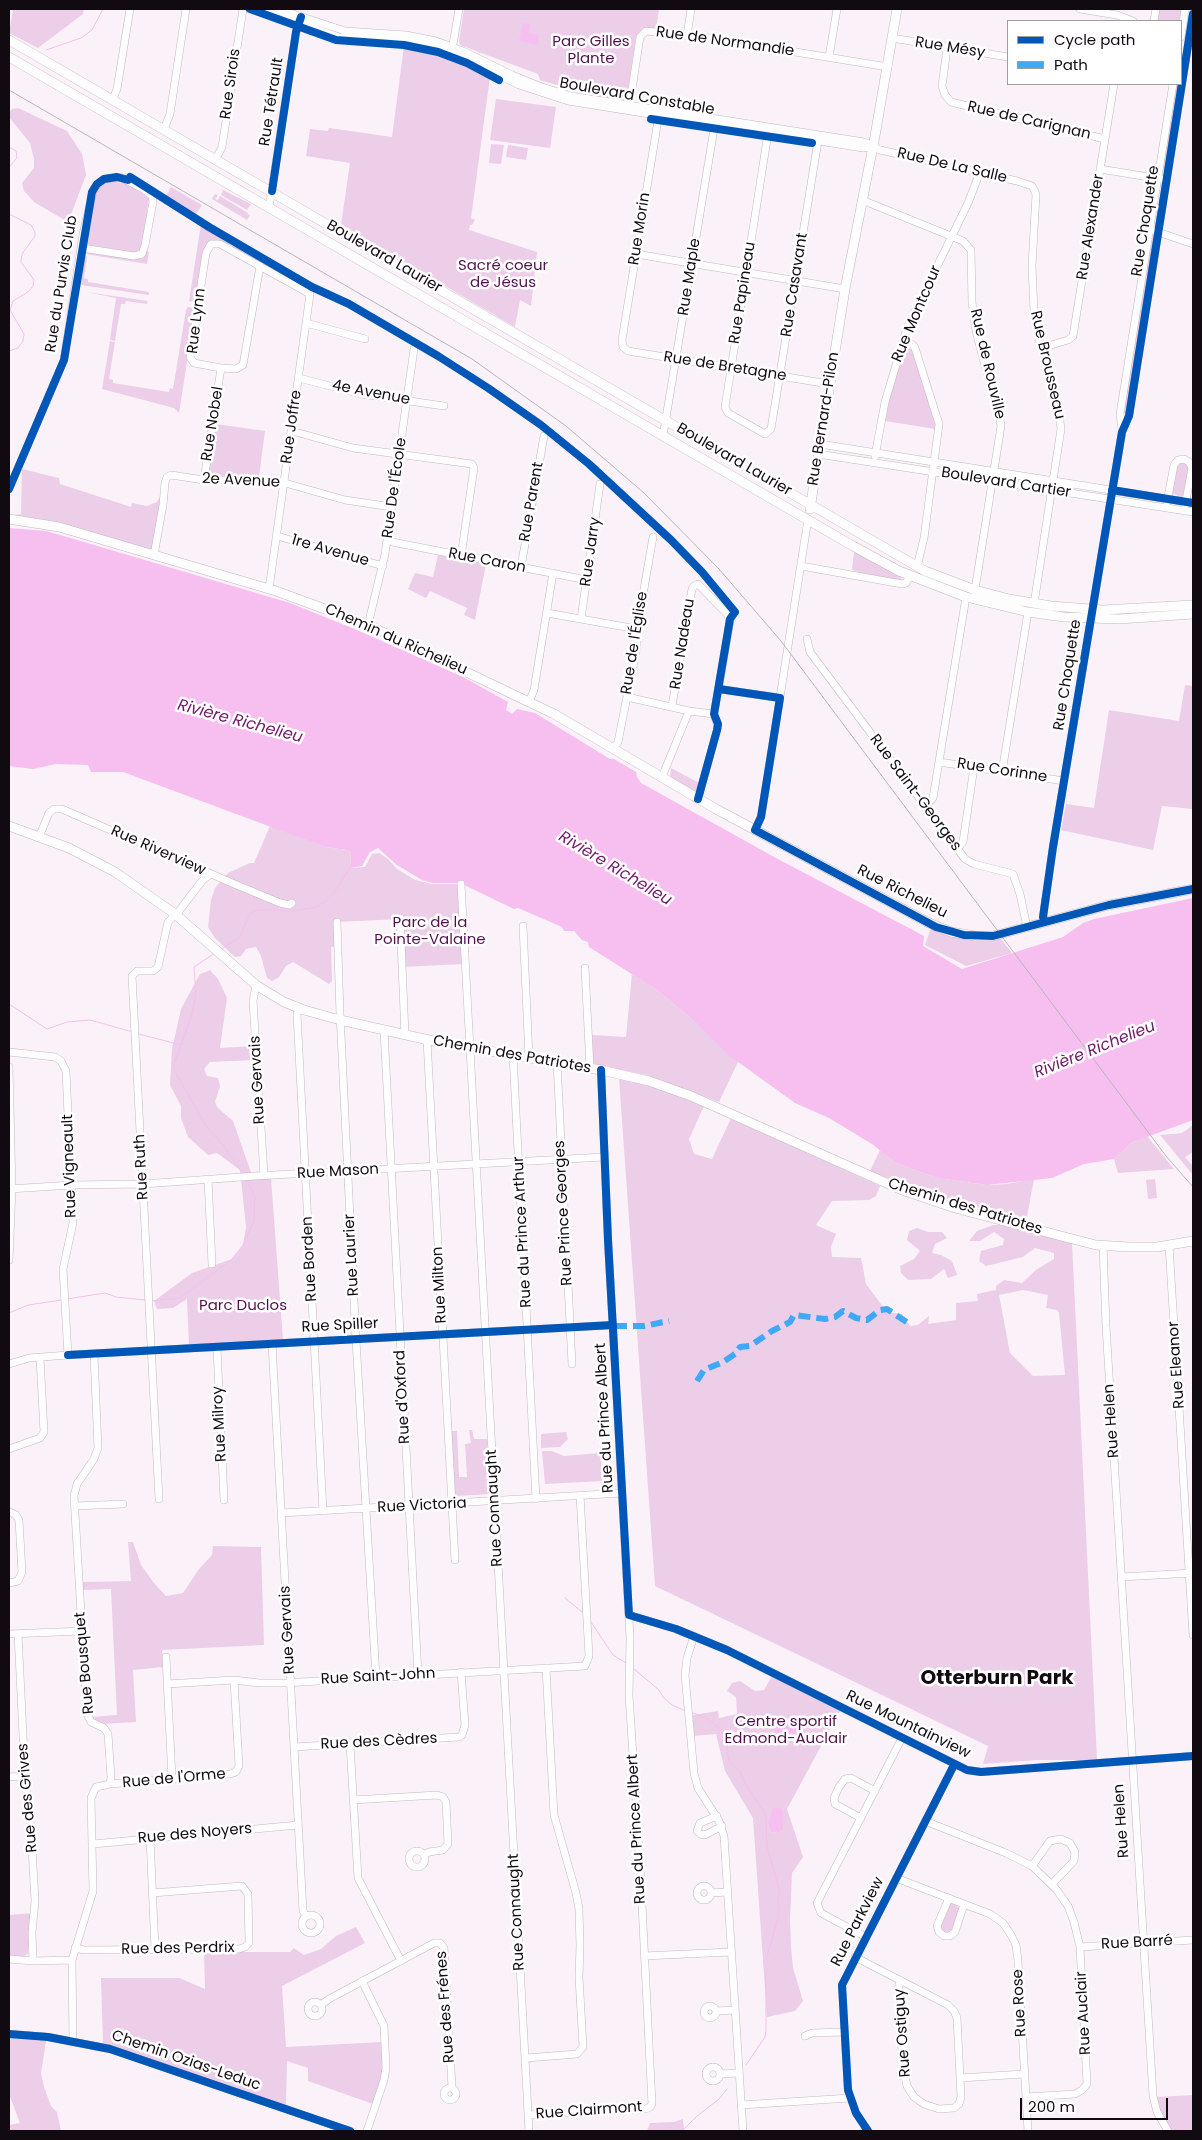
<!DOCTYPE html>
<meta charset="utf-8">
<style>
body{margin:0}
#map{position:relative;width:1202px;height:2140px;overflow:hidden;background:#faf2f8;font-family:Poppins,sans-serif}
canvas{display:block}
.frame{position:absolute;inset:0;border:10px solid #120a11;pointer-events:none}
.legend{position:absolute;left:1007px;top:20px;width:175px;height:65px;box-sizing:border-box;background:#fff;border:1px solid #a09da0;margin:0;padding:6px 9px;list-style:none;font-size:15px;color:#120a11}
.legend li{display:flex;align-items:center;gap:10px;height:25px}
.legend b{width:25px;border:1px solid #a09da0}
.scale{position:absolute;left:1020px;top:2098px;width:148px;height:22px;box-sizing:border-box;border:2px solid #120a11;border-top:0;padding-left:6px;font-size:15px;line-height:18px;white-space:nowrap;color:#120a11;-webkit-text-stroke:4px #fff;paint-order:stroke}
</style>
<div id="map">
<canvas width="1202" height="2140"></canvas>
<div class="frame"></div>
<ul class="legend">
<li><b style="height:6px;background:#0057b8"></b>Cycle path</li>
<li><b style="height:6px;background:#3fa9f5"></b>Path</li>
</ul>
<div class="scale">200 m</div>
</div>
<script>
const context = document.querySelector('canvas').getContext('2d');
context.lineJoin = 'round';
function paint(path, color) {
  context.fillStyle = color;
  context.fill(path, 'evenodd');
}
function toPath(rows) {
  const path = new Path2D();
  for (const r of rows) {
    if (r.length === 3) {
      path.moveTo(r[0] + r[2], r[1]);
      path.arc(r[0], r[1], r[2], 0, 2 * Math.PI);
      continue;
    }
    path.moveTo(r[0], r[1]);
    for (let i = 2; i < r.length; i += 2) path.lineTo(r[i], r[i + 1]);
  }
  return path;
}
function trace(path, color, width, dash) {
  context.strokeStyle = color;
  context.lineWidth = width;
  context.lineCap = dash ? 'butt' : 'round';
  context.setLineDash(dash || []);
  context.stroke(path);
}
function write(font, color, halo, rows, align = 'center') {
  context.font = font + ' Poppins,sans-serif';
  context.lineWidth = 5;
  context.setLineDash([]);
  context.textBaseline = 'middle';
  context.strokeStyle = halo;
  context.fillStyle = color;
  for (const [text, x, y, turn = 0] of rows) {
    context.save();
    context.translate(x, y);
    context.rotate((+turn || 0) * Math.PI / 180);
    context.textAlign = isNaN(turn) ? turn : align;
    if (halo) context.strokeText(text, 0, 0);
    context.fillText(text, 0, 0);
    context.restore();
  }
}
const green = toPath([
 [13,9,84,9,83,14,38,48,9,33],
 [464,9,659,9,656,29,643,28,636,36,627,97,624,101,582,94,578,91,540,80,538,74,460,45,459,40],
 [1159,9,1183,9,1181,21,1158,21],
 [404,46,449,57,490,77,471,218,475,220,472,225,470,225,469,230,537,252,531,306,520,300,515,327,341,225,350,163,306,156,310,129,328,131,329,128,392,137],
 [1176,84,1181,84,1164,171,1162,170],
 [496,99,556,107,550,148,490,140],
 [18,108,67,131,82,154,86,175,68,222,34,202,24,191,22,183,34,168,34,159,30,143,9,117,9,113,12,109],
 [491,144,504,145,501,164,489,163],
 [508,145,528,148,526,160,506,157],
 [110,181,128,184,149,198,142,247,136,253,84,244,96,191,105,183],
 [171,187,202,205,195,216,165,198],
 [223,190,251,204,247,210,221,195],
 [215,194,218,195,215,199,218,200,220,196,248,213,247,214,250,215,247,220,212,199],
 [201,224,232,241,229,246,211,242,196,299,194,302,189,301],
 [1152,238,1154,238,1128,414,1123,413],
 [236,243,303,283,309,287,310,290,232,248,233,244],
 [147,251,149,252,147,264,85,254,91,252,138,259,143,258],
 [87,256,84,278,88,279,88,282,149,292,149,295,81,285,84,258],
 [86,292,148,301,147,304,126,301,125,304,121,304,115,341,110,340,116,298],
 [188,307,193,308,195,311,179,413,174,408,102,389,110,341,115,342,109,379,113,380,113,383,169,392,170,388,173,389,186,310],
 [907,347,912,350,934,417,936,429,885,421,892,386,904,349],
 [216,424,265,431,259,477,210,476,208,472],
 [1182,462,1186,463,1189,469,1184,495,1181,497,1171,493,1177,464],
 [22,469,59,478,60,484,131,507,132,503,147,506,157,502,161,495,164,477,168,471,153,548,151,550,52,521,13,515,21,514],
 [854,552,901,576,902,580,875,577,852,570],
 [438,555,486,564,475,620,464,615,467,608,430,591,426,598,408,589,415,573,433,577],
 [1185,685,1193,686,1193,809,1162,806,1153,850,1061,830,1066,804,1094,808,1109,710,1179,721],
 [671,768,701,784,697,793,670,777],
 [270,826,325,847,347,850,351,852,350,868,365,867,372,854,379,853,387,858,397,869,415,880,431,884,458,884,462,964,402,967,400,919,337,922,338,946,331,947,332,981,329,984,293,962,286,966,279,977,272,981,267,978,261,956,256,947,246,949,241,956,235,957,215,938,208,927,211,900,215,888,228,873,250,863,254,863],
 [931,928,1000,938,1012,953,966,966,925,945],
 [210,970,218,979,227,998,220,1048,254,1046,254,1060,210,1062,204,1069,207,1076,218,1078,220,1086,215,1102,217,1107,233,1121,253,1178,271,1178,283,1340,189,1346,187,1299,173,1308,157,1309,154,1301,192,1273,232,1259,243,1245,246,1227,240,1170,217,1153,208,1155,188,1137,181,1118,181,1106,170,1085,172,1049,181,1009,200,974],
 [632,974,657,990,693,1020,738,1062,719,1102,646,1075,593,1064,592,1035,626,1037],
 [619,1078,651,1086,704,1106,689,1139,694,1154,712,1159,731,1118,880,1186,876,1196,869,1200,832,1201,816,1225,836,1234,831,1247,832,1257,861,1258,866,1284,887,1312,902,1314,910,1326,918,1325,929,1316,928,1324,956,1320,956,1303,978,1301,977,1294,996,1290,996,1286,1004,1280,1022,1283,1036,1270,1054,1259,1054,1253,1035,1248,1023,1257,986,1266,979,1261,981,1251,1003,1245,1004,1239,994,1232,980,1241,969,1241,977,1231,993,1225,1002,1225,1072,1243,1097,1760,1037,1760,983,1764,988,1746,655,1586],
 [1023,1290,1048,1295,1046,1308,1057,1310,1059,1313,1065,1375,1033,1376,1010,1353,999,1295],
 [1193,1125,1193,1152,1185,1157,1193,1166,1193,1175,1160,1135,1182,1133],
 [1147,1136,1174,1169,1118,1173,1114,1159,1133,1142],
 [880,1150,896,1163,937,1178,987,1185,1007,1184,1034,1179,1026,1222,921,1191,870,1171],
 [1155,1179,1157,1198,1148,1199,1146,1180],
 [917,1228,928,1232,942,1232,947,1238,935,1244,932,1253,941,1255,952,1261,957,1275,948,1278,944,1269,931,1279,908,1280,901,1273,900,1266,914,1259,920,1251,907,1240,909,1231],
 [469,1430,472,1430,474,1439,487,1439,491,1494,455,1496,451,1431,457,1431,459,1477,467,1477,465,1444,471,1443],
 [566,1432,568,1439,560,1447,541,1448,541,1434],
 [542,1451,552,1451,564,1456,600,1453,603,1481,545,1484],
 [128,1542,133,1542,141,1565,154,1583,166,1596,183,1593,199,1569,212,1555,213,1546,261,1547,264,1645,162,1650,163,1667,133,1670,136,1722,101,1724,91,1717,117,1715,111,1589,83,1590,83,1582,131,1581],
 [772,1676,840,1711,787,1809,803,1857,792,1873,790,1919,791,1947,793,1968,803,2001,795,2011,767,2017,753,1818,725,1771,716,1734,693,1736,693,1715,718,1711,719,1718,737,1714,736,1697,727,1691,732,1683,740,1681,755,1691,764,1690],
 [783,1811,783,1830,778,1833,771,1832,768,1824],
 [954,1903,960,1909,954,1928,950,1934,941,1932,939,1927,949,1904],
 [32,1913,28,1954,22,1957,9,1956,9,1915],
 [356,1927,365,1943,282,1986,286,2047,382,2042,382,2075,373,2104,308,2081,308,2068,287,2061,286,2105,103,2043,101,1978,179,1978,205,1989,204,1952,290,1952,294,1948,304,1955,321,1949,336,1936],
 [9,2038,46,2041,41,2073,44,2087,51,2106,57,2112,61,2131,9,2131,9,2125,20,2123,9,2094],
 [1193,2095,1193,2131,1172,2131,1161,2113,1156,2097],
 [683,2119,684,2131,647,2131,650,2123,674,2122]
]);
const water = toPath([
 [523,23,530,24,529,33,539,35,538,45,519,41],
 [9,528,46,531,67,537,290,603,357,630,463,677,508,702,506,710,512,714,517,709,535,713,610,759,614,759,636,772,637,777,641,783,776,858,924,936,923,946,962,969,1063,937,1083,923,1094,919,1193,898,1193,1120,1133,1142,1114,1159,1084,1164,1052,1178,987,1185,937,1178,896,1163,872,1144,829,1118,795,1103,727,1054,693,1020,657,990,589,947,588,942,582,940,574,931,564,931,562,927,518,908,514,909,460,883,433,883,422,880,397,865,378,848,370,852,362,866,350,868,351,852,347,850,325,847,123,772,91,772,88,765,56,764,33,769,9,766],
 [790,1718,800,1723,792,1740,772,1730,775,1724,785,1729],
 [773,1808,780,1808,783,1811,783,1830,778,1833,771,1832,768,1824]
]);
const stream = toPath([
 [46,50,81,38,92,30,103,9],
 [9,147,16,151,17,158,9,167],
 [9,214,31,225,35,232,35,236,22,254,21,262,34,280,33,286,28,292,13,301,10,310,24,334,23,341,18,348,9,351],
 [220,950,240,937,250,914,257,910,293,911,316,907,326,901,333,894,350,868],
 [215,953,194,967,196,994,191,1018,174,1064,174,1070,206,1126,223,1145,242,1173],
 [9,1004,47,1029,67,1022,90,1020,133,1032],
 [139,1034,181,1045],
 [67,1299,105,1293,116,1297,145,1300],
 [151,1301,180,1298,232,1259,243,1245,254,1221,255,1197,247,1181],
 [9,1313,28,1305,61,1300],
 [565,1598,582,1612],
 [591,1622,613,1655,626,1663],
 [634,1669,659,1690,663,1697,672,1705,684,1710],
 [693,1713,707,1718,721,1730,728,1740,727,1753,730,1763,741,1773,745,1784,763,1810,766,1819,767,1846,779,1889,778,1918,766,1960,766,2030,765,2037,746,2065],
 [682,2131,696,2117,719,2099,727,2089]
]);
const minor = toPath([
 [260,9,339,37,400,41,443,49,461,56,519,85,568,101,863,148,873,147],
 [278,9,345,31,406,35,436,41,463,51,512,75,539,86,571,96,864,142,880,150,1017,181,1032,186,1036,194,1032,266,1034,311,1039,339,1057,398,1061,429,1034,604],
 [1080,9,1117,15,1133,21],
 [1154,21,1156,9],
 [687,36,691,9],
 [1181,37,1185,9],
 [892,38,1008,57],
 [947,48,942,86,945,95,951,102,1105,139],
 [452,50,459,9],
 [829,57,837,9],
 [113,99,117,89,130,9],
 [629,109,640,37,646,31,703,37,888,67],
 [659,114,622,340,623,347,628,351,829,384],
 [769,127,725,407,728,413,765,434,771,429,819,135],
 [164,129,170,114,186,9],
 [216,159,222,147,243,9],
 [1100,169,1161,179],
 [862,200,963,241,971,250,972,302,976,331,984,362,998,408,1001,426,975,590],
 [269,208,296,32,300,20],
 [1155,231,1193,244],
 [636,254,845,289],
 [260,266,243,365,236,369,221,368,194,363,190,357,206,253,211,244,220,244,310,294,269,589],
 [306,323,365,339],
 [903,340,913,345,915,348,939,424,924,538,917,567],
 [1041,348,1068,340,1073,336,1114,84],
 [299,378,361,394,444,406],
 [1122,429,1120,414,1173,84],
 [292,431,353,448,472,464,474,468,461,556],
 [663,436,715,123],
 [820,444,1193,503],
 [818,454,1193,512],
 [875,456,885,402,907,328,968,203,980,172],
 [204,480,221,368],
 [9,489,64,360,83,234,94,188,104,179,120,177,145,190,152,196,153,202,145,245,142,254,134,256,82,248],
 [1167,502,1174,465,1178,460,1184,459,1189,462,1192,468,1185,506],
 [277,536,383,566],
 [387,541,587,580],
 [154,555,163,505,165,483,167,477,171,475,204,480,255,480,285,483,345,500,392,507],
 [801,566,902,584,906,583,910,576],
 [521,567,544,436],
 [547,613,637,629],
 [581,619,600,484],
 [368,625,385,554,414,349],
 [807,639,810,652,965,859,974,864,1013,874,1020,894,1027,927],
 [719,689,780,698],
 [627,697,689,711,714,714],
 [529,702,534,690,553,573],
 [672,706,692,589,694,586,698,584,727,614,730,621,714,714,718,727,698,799],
 [614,748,618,742,637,646,637,629,653,537],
 [939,762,1064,781],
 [1002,772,1028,612],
 [662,777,689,711],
 [925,807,933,798,966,597],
 [755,830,761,817,764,799,808,519],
 [39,837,49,813,54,809,62,809,232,883,280,903,289,905,292,903],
 [957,849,963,842,974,767],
 [461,884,529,2131],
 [400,918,405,1035],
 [337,922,340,1014,356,1340,376,1677],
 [1045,922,1043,917,1053,847,1122,432,1129,416,1193,14],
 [523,926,529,1058],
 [585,968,590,1068],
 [256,985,253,1001,264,1175],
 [299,1008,297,1014,323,1511],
 [384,1030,418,1675],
 [427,1040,455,1560],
 [9,1052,55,1057,61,1061,66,1071,73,1223,63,1269,68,1355],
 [513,1055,536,1499],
 [557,1062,572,1364],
 [9,1067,12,1188,9,1260],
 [208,1179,212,1264],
 [9,1189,72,1185,143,1184,255,1176,604,1157],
 [1169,1245,1193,1635],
 [1103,1246,1106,1326,1153,2096,1157,2112,1168,2131],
 [272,1344,303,1911,306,1916],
 [217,1348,224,1500],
 [9,1364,29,1358,68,1355,613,1325],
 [9,1449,40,1438,44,1432,40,1358],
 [159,1499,132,976,137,971,153,971,158,967,168,922,179,911,202,881,210,874],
 [75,1506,123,1504],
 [9,1512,16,1515,19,1520,22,1572,18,1581,9,1583],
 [282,1513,622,1493],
 [1121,1577,1193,1573],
 [629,1615,676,1629,727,1650,967,1770,981,1772,1193,1756],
 [9,1634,82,1631],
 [18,1634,25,1776,31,1830,35,1901,32,1933,33,1961],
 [694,1636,687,1658,685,1675,694,1773,698,1788,719,1821,724,1836,743,2131],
 [166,1657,172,1779],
 [167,1684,234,1680,259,1683,283,1683,585,1666,589,1656,580,1495],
 [350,1744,358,1878,401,1961],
 [294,1747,459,1737,462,1735,465,1725,461,1672],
 [9,1777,25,1776],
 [110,1784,230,1774,236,1772,239,1766,234,1680],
 [353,1800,437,1795,443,1797,446,1802,448,1844,443,1850,429,1852,424,1855],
 [717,1816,700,1823,697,1831,700,1834,705,1835,722,1826],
 [861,1818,835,1804,834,1798,839,1787,845,1779,851,1778,875,1791],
 [925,1821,1006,1853,1032,1866,1056,1889,1068,1906,1074,1922,1080,1947,1087,2084,1082,2090,1075,2094,1026,2097],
 [150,1838,155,1949],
 [93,1844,298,1825],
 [417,1859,8],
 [1032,1866,1050,1841,1061,1839,1070,1843,1075,1852,1074,1861,1052,1884],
 [896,1878,990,1914,1003,1923,1011,1935,1016,1945,1018,1961,1028,2131],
 [704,1893,7],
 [711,1893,727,1892],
 [949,1898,937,1926,939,1932,944,1936,950,1936,955,1932,964,1904],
 [311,1924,9],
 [866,1937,821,1913,817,1903,902,1738],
 [1080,1947,1193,1940],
 [75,1948,84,1950,239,1949,245,1947,249,1943,248,1894,242,1886,152,1893],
 [644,1956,730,1952],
 [855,1957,948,2005,954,2011,957,2018,961,2097,959,2104,954,2108,939,2109,924,2104,914,2097,907,2086,903,2066,898,1990,900,1981],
 [9,1959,33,1961,72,1960],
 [362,1981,384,2026,386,2068,384,2080,367,2131],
 [315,2009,7],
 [321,2005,329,1999,434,1943,440,1943,444,1948,452,2087],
 [710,2012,6],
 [716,2011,735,2010],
 [9,2034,48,2037,110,2049,350,2131],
 [805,2036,812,2033,844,2032],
 [73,2041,72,1960,93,1891,91,1798,96,1787,110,1784,111,1777,108,1734,104,1728,91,1722,87,1714,74,1496,77,1484,94,1459,98,1448,94,1354],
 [526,2058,577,2054,583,2047,579,1977,580,1946,579,1909,576,1893,554,1815,546,1668],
 [713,2074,7],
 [720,2074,739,2073],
 [960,2078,1024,2074],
 [450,2094,6],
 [741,2105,850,2098],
 [528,2115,646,2109,650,2107,652,2104,639,1845,629,1696,630,1638,608,1240,601,1070],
 [868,2131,856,2113,848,2090,842,1985,954,1765]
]);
const major = toPath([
 [9,40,925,571,975,590,1009,599,1051,606,1103,610,1193,605],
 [9,57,853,546,899,571,966,597,1028,612,1064,617,1119,619,1193,614],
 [810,509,845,289,875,136,897,9],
 [9,519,59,527,154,555,276,591,368,625,554,714,716,809,929,923,951,932,975,936,993,936,1109,905,1193,889],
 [9,826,69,848,115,872,175,914,256,985,284,1002,304,1010,340,1020,442,1043,601,1070,649,1081,691,1096,902,1190,955,1208,1061,1236,1096,1245,1129,1247,1157,1247,1193,1241]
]);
const rail = toPath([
 [9,90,472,359,566,426,644,493,719,569,781,641,1166,1156,1193,1187]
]);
const quiet = toPath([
 [615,1326,644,1326,669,1321],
 [697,1381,704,1370,723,1362,735,1354,740,1347,750,1346,772,1331,790,1322,794,1315,825,1319,835,1317,843,1311,856,1318,867,1320,880,1310,887,1309,908,1323]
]);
const cycleway = toPath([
 [250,9,336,40,404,45,438,52,467,63,499,80],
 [651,119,812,143],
 [272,191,296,32,301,17],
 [9,489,64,360,92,192,97,184,104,179,117,177,128,180,130,177,209,227,312,287,349,304,438,356,488,388,541,425,589,464,671,540,702,572,735,612,730,619,714,714,718,724,717,730,698,799],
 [1112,490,1193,503],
 [719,689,780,698,761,817,755,830,936,927,964,935,993,936,1109,905,1193,889],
 [1045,922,1043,917,1053,847,1122,432,1129,416,1193,14],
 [601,1070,608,1240,629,1615,676,1629,727,1650,967,1770,981,1772,1193,1756],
 [68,1355,613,1325],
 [9,2034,48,2037,110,2049,350,2131],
 [868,2131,856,2113,848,2090,842,1985,954,1765]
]);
const parkNames = [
 ["Parc Gilles",591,42],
 ["Plante",591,59],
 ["Sacré coeur",503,266],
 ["de Jésus",503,283],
 ["Parc de la",430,923],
 ["Pointe-Valaine",430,940],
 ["Parc Duclos",243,1306],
 ["Centre sportif",786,1722],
 ["Edmond-Auclair",786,1739]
];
const streetNames = [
 ["Rue de Normandie",725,42,8],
 ["Rue Mésy",950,48,9],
 ["Rue Sirois",231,84,-82],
 ["Boulevard Constable",637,97,10],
 ["Rue Tétrault",272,102,-81],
 ["Rue de Carignan",1029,121,13],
 ["Rue De La Salle",952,166,13],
 ["Rue Choquette",1146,221,-81],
 ["Rue Alexander",1091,227,-81],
 ["Rue Morin",640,229,-81],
 ["Boulevard Laurier",384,257,30],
 ["Rue Maple",690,277,-81],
 ["Rue du Purvis Club",62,284,-81],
 ["Rue Casavant",795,285,-81],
 ["Rue Papineau",743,293,-81],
 ["Rue Montcour",917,314,-67],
 ["Rue Lynn",197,321,-83],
 ["Rue de Rouville",987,364,77],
 ["Rue Brousseau",1047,365,77],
 ["Rue de Bretagne",725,367,9],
 ["4e Avenue",371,393,11],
 ["Rue Bernard-Pilon",824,419,-81],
 ["Rue Nobel",213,424,-81],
 ["Rue Joffre",292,427,-82],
 ["Boulevard Laurier",734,460,30],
 ["2e Avenue",241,481,3],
 ["Boulevard Cartier",1006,483,9],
 ["Rue De l'École",395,488,-82],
 ["Rue Parent",532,502,-80],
 ["1re Avenue",330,551,16],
 ["Rue Jarry",591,552,-82],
 ["Rue Caron",487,561,11],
 ["Chemin du Richelieu",396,640,24],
 ["Rue de l'Église",635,643,-81],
 ["Rue Nadeau",683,644,-81],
 ["Rue Choquette",1068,675,-81],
 ["Rue Corinne",1002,771,9],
 ["Rue Saint-Georges",915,793,53],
 ["Rue Riverview",158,851,24],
 ["Rue Richelieu",902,892,27],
 ["Chemin des Patriotes",512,1055,10],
 ["Rue Gervais",258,1080,-93],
 ["Rue Vigneault",70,1166,-92],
 ["Rue Ruth",142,1167,-93],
 ["Rue Mason",338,1172,-3],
 ["Chemin des Patriotes",965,1207,17],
 ["Rue Prince Georges",564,1213,-93],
 ["Rue du Prince Arthur",523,1232,-93],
 ["Rue Laurier",352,1255,-93],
 ["Rue Borden",310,1259,-93],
 ["Rue Milton",440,1285,-93],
 ["Rue Spiller",340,1326,-3],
 ["Rue Eleanor",1177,1365,-94],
 ["Rue d'Oxford",403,1397,-93],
 ["Rue du Prince Albert",605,1418,-93],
 ["Rue Helen",1112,1421,-94],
 ["Rue Milroy",220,1424,-93],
 ["Rue Victoria",422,1506,-3],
 ["Rue Connaught",495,1508,-93],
 ["Rue Gervais",288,1630,-93],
 ["Rue Bousquet",85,1663,-95],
 ["Rue Saint-John",378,1677,-3],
 ["Rue Mountainview",908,1725,26],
 ["Rue des Cèdres",379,1742,-3],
 ["Rue de l'Orme",174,1779,-5],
 ["Rue des Grives",28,1798,-95],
 ["Rue Helen",1122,1821,-94],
 ["Rue du Prince Albert",637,1829,-93],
 ["Rue des Noyers",195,1834,-5],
 ["Rue Connaught",517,1912,-93],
 ["Rue Parkview",858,1922,-63],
 ["Rue Barré",1137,1943,-3],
 ["Rue des Perdrix",178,1949,-1],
 ["Rue Rose",1020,2003,-93],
 ["Rue des Frénes",446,2007,-94],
 ["Rue Auclair",1084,2013,-93],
 ["Rue Ostiguy",903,2033,-94],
 ["Chemin Ozias-Leduc",186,2061,19],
 ["Rue Clairmont",589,2111,-4]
];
const waterNames = [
 ["Rivière Richelieu",240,722,15],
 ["Rivière Richelieu",615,869,31],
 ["Rivière Richelieu",1095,1050,-22]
];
const districtNames = [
 ["Otterburn Park",997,1679]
];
paint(green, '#eccee8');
paint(water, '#f6bfef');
trace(stream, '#f6bfef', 1);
trace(minor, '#c2bac0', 8);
trace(major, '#c2bac0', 10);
trace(minor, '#fefdfe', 7);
trace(major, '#fefdfe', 9);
trace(rail, '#b9b7b9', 1);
trace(quiet, '#3fa9f5', 6, [12, 6]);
trace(cycleway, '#0057b8', 8);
write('15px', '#52114e', '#fff', parkNames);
write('15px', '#120a11', '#fff', streetNames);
write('italic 16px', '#701a6b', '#fff', waterNames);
write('bold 20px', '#120a11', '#fff', districtNames);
</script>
